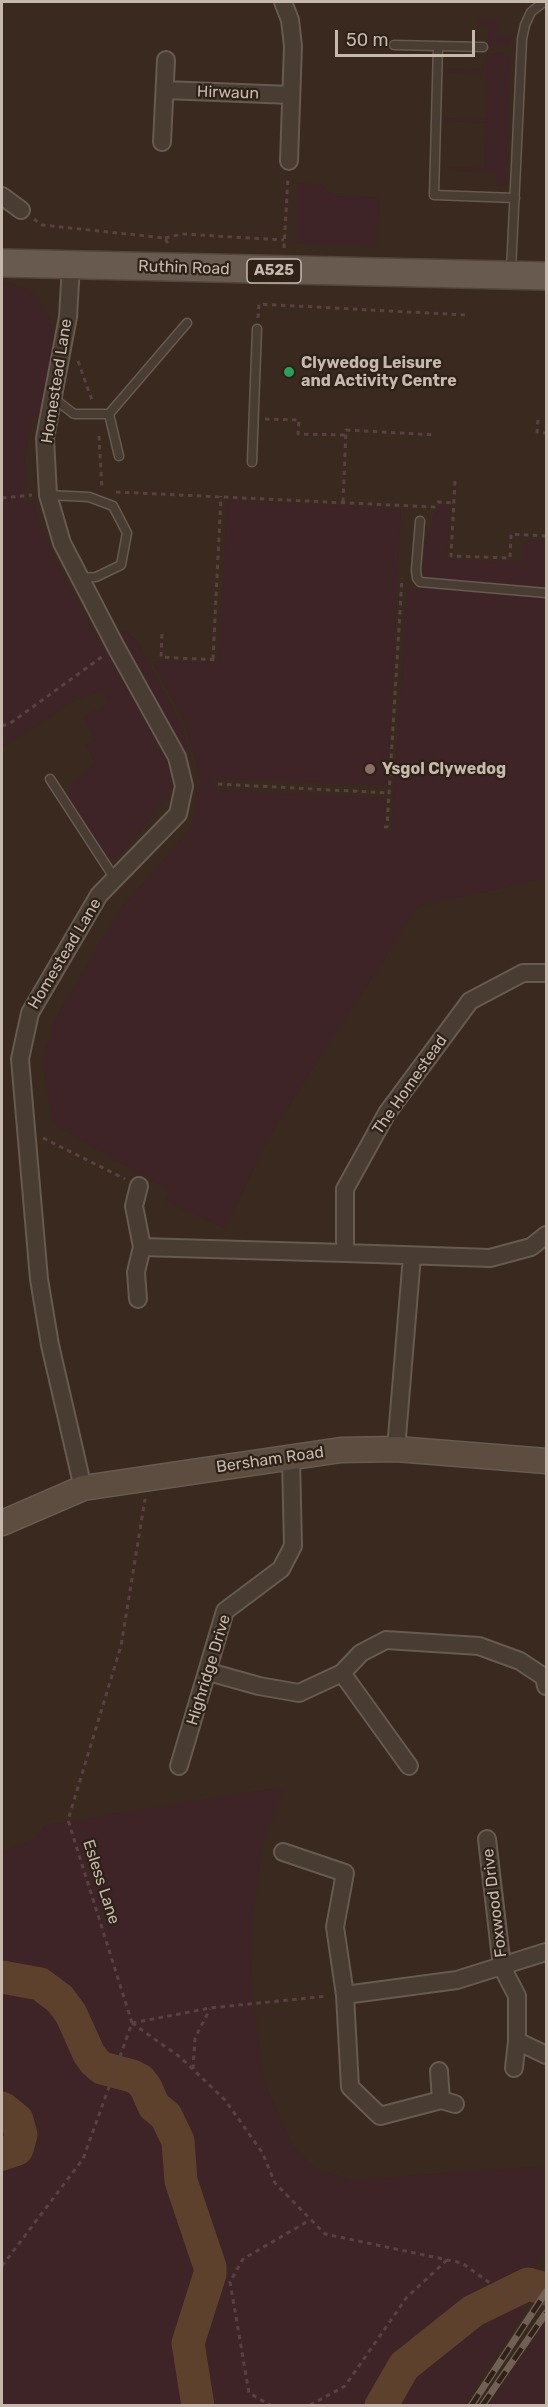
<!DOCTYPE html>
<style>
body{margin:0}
#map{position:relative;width:548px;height:2407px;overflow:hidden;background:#39291f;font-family:Rubik,sans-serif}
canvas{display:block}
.frame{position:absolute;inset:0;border:3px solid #c6b8ac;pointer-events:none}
.scale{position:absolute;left:335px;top:30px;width:140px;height:27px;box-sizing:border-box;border:3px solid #c6b8ac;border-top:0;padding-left:8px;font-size:18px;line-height:21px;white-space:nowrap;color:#c6b8ac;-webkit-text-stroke:4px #2d2118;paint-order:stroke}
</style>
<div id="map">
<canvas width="548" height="2407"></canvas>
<div class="frame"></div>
<div class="scale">50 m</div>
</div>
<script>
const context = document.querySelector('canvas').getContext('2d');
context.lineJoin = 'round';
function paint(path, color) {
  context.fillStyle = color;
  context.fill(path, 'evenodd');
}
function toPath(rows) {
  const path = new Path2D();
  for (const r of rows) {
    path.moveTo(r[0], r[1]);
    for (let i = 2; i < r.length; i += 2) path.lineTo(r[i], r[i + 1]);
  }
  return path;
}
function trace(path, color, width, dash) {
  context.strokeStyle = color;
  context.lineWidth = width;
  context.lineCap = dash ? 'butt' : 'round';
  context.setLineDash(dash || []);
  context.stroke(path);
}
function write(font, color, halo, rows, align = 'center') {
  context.font = font + ' Rubik,sans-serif';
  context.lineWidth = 4.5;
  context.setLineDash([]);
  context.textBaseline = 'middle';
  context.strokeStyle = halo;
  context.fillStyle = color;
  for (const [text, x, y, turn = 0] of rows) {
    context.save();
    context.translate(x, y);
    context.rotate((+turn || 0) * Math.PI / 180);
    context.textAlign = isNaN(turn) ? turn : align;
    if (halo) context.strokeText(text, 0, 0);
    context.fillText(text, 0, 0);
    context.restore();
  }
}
const green = toPath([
 [477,19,497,19,497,35,511,35,511,46,488,46,489,25,477,25],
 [488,53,510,54,506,186,496,185,496,172,449,170,449,167,485,168,486,123,444,121,444,118,486,119,487,74,445,72,445,69,487,70],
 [297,183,321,185,334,196,379,198,377,246,297,243],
 [2,282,12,283,34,292,50,320,55,347,39,420,33,418,28,439,24,466,25,502,34,501,39,523,62,573,94,632,124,630,136,640,181,724,190,757,167,760,173,790,120,855,106,859,65,796,68,788,96,763,86,746,95,739,83,717,108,704,103,690,80,698,2,747],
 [227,500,401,509,387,786,212,778,217,790,385,798,384,833,391,832,407,589,421,589,425,546,432,521,440,504,450,504,447,559,522,563,525,540,546,541,546,878,417,907,267,1140,225,1228,166,1201,170,1190,53,1124,43,1061,54,1021,120,910,192,827,201,780,185,722,152,661,218,663],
 [284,1787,263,1843,252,1920,251,1982,264,2082,292,2145,314,2168,351,2180,546,2166,546,2250,513,2302,527,2309,465,2405,2,2405,2,2160,25,2153,29,2136,20,2116,2,2104,2,1983,11,1983,61,2009,89,2070,100,2071,121,2083,134,2100,162,2121,176,2161,180,2151,180,2128,158,2103,137,2087,137,2074,130,2068,101,2062,94,2052,78,2012,40,1987,25,1974,13,1970,2,1972,2,1852,35,1839,45,1825],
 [546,2316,546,2405,489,2405]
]);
const river = toPath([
 [2,1977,40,1984,60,1999,71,2014,89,2054,95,2062,102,2068,132,2076,140,2080,146,2088,154,2106,166,2116,178,2141,181,2181,210,2267,210,2274,188,2343,198,2406],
 [2,2108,17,2120,21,2135,17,2149,2,2154],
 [381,2406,404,2366,473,2311,528,2284,546,2289]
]);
const path = toPath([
 [34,219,42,225,165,238,168,244],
 [165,238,182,234,284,240],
 [284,248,288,177],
 [258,318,259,304,465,315],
 [78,361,92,400],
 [265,419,299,420,298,434,345,435],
 [538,420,537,432,546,433],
 [99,436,102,489],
 [455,481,451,556,510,558,511,534,546,536],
 [116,492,434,507,438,502,453,503],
 [2,498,32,495],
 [343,502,346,430,435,435],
 [162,634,161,657,218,660],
 [213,659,221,496],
 [2,726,12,722,103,656],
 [218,784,389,793],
 [384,827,387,827,402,578],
 [43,1138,125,1179],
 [132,2023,180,2057,225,2100,262,2152,275,2183,325,2234,462,2263,519,2304,531,2292,546,2301],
 [132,2023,210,2008,328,1996],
 [193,2069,195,2038,210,2009],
 [2,2266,83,2159,132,2023,68,1820,121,1646,145,1499],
 [272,2406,249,2393,230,2282,243,2259,310,2220],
 [301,2406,312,2404,345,2386,407,2297,447,2260]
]);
const lane = toPath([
 [394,45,438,46],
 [483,47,438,46,434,195,515,198],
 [511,271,522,39,525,25,531,12,544,2],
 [52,397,74,414,109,414,187,323],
 [109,414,119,456],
 [252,462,257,329],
 [48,495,89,497,113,506,127,533,121,565,96,577,80,578],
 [420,521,416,570,417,578,420,582,546,593],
 [50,779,115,879]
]);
const street = toPath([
 [283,2,290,20,293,46,289,161],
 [165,90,291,95],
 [162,142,166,60],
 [2,196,21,210],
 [71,265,68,317,45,438,48,495,62,543,116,647,177,757,184,786,178,814,99,895,30,1013,20,1059,39,1279,50,1345,83,1488],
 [546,973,523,973,470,1001,387,1113,345,1189,345,1253,490,1258,531,1247,546,1235],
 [142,1247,345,1253],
 [138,1299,136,1272,142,1247,134,1206,139,1186],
 [396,1449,412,1256],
 [209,1672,259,1686,299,1693,342,1673,361,1653,386,1640,479,1646,520,1661,544,1677,546,1686],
 [342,1673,409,1766],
 [179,1766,225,1611,281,1569,293,1546,291,1459],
 [487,1839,502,1967,517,1996,517,2041,546,2055],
 [283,1852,345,1873,335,1927,345,1995,350,2087,380,2116,441,2100,455,2104],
 [345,1995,457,1980,546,1952],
 [514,2068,517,2041],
 [439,2071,441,2100]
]);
const secondary = toPath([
 [2,1523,83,1488,341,1450,396,1449,546,1461]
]);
const primary = toPath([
 [2,263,546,276]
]);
const rail = toPath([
 [471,2406,546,2292],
 [482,2406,546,2313]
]);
const markers = [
 [289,372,6,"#2e9e5b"],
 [370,769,6,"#8d6e63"]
];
const shields = [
 [274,271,54]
];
const shieldNames = [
 ["A525",274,271]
];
const streetNames = [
 ["Hirwaun",228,93,2],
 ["Ruthin Road",184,268,2],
 ["Homestead Lane",57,381,-81],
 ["Homestead Lane",65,954,-59],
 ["The Homestead",410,1085,-55],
 ["Bersham Road",270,1460,-8],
 ["Highridge Drive",209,1670,-73],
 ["Esless Lane",101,1882,72],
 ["Foxwood Drive",495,1903,-97]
];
const poiNames = [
 ["Clywedog Leisure",301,363],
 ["and Activity Centre",301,381],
 ["Ysgol Clywedog",382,769]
];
paint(green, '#3e2327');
trace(river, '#5d412d', 33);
trace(lane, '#675a50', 11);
trace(street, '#675a50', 20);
trace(secondary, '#675a50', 27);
trace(primary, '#52453c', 30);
trace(path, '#594142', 3, [4.5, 4.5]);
trace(lane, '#493c32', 8);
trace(street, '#493c32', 16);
trace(secondary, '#5c4d40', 24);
trace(primary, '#695a50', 27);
trace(rail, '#716054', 7);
trace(rail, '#2d2118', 4.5, [14]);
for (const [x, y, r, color] of markers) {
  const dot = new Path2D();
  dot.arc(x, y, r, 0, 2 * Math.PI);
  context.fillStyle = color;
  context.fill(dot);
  trace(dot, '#2d2118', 2);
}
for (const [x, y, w] of shields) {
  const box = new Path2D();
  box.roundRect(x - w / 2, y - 12, w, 24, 4.5);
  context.fillStyle = '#2d2118';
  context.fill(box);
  trace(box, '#c6b8ac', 1.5);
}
write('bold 15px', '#c6b8ac', null, shieldNames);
write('16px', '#c6b8ac', '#2d2118', streetNames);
write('bold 16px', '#c6b8ac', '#2d2118', poiNames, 'left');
</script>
